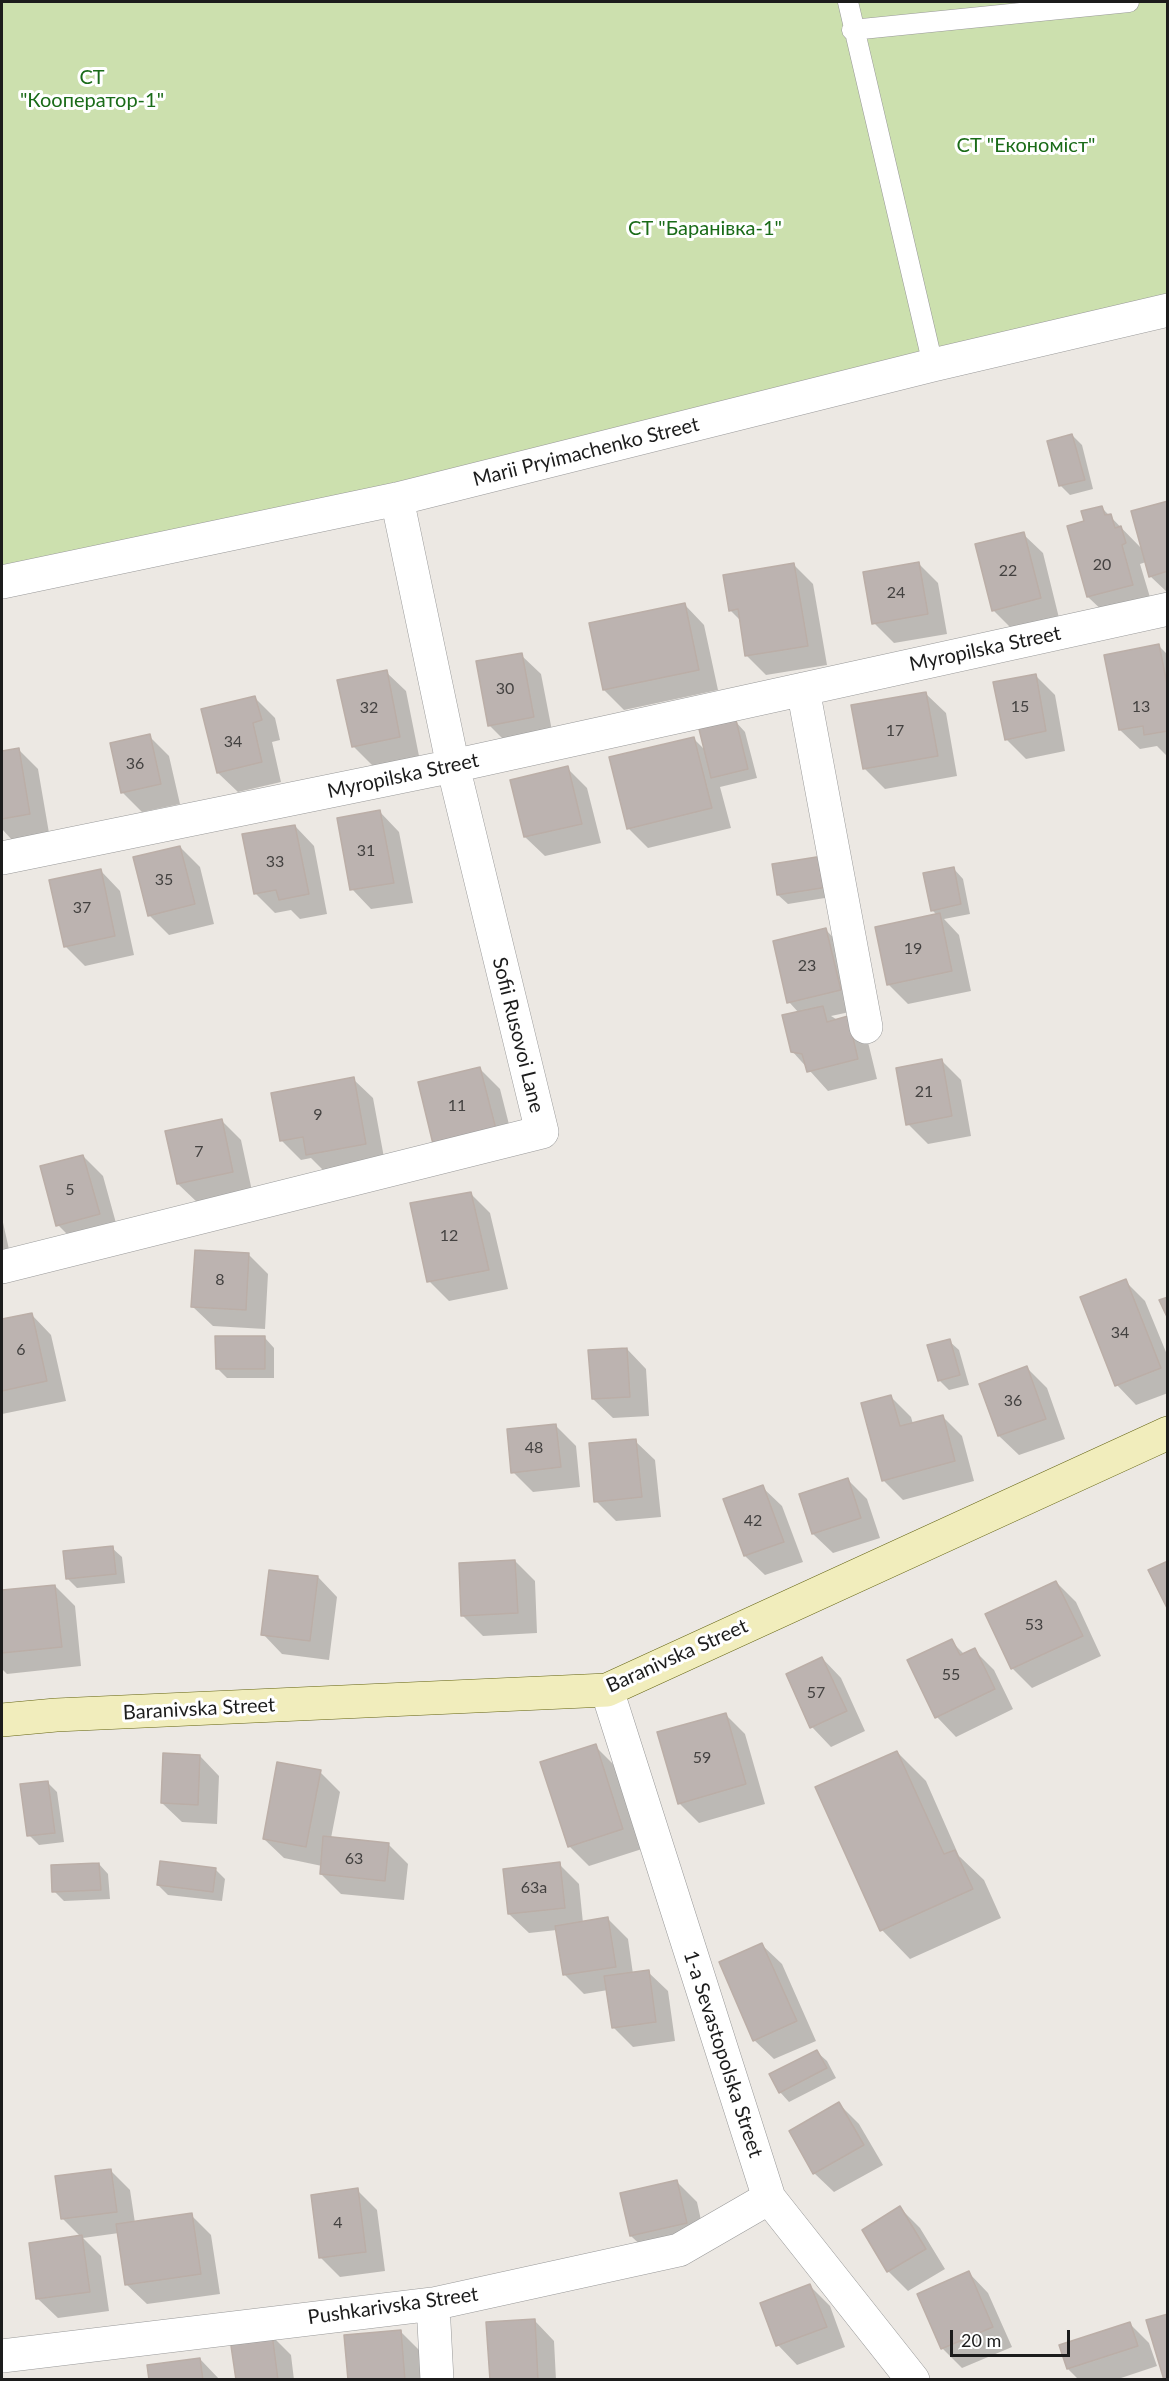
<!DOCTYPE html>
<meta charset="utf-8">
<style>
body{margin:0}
#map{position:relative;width:1169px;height:2381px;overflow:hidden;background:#ece8e3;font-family:Lato,sans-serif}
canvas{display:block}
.frame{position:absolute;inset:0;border:3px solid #1c1c1c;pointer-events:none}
.scale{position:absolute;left:950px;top:2330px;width:120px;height:27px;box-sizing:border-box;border:3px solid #1c1c1c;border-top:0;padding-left:8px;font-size:18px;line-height:21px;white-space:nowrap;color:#1c1c1c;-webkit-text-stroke:4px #fff;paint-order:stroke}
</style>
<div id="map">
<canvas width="1169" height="2381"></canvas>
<div class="frame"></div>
<div class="scale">20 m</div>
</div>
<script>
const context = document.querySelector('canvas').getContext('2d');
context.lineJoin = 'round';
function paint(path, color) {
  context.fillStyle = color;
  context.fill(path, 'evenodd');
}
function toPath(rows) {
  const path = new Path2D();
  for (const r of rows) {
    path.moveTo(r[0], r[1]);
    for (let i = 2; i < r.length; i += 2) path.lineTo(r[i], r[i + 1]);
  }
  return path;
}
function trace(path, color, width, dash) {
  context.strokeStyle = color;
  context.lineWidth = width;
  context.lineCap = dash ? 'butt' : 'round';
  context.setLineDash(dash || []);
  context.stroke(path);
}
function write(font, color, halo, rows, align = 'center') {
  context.font = font + ' Lato,sans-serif';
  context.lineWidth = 6;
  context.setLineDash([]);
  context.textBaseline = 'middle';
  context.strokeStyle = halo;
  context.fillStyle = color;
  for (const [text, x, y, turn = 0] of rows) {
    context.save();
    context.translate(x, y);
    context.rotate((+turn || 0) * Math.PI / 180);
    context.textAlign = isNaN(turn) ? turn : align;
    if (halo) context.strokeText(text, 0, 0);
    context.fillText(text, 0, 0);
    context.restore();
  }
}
const grass = toPath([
 [2,2,1167,2,1167,310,2,582]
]);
const shadow = toPath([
 [1072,435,1082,445,1093,489,1070,495,1060,485],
 [1168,503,1168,593,1150,576,1146,562,1140,564,1152,604,1108,616,1088,597,1085,522,1102,508,1143,550],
 [1023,534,1043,553,1059,618,1013,630,993,610],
 [793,564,813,584,827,665,766,675,747,656,741,621,730,610],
 [919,564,938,583,947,634,894,643,874,623],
 [685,605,704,625,718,690,624,710,604,690],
 [1158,645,1168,655,1166,755,1157,746,1140,749,1120,730],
 [521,655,541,674,553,736,509,745,489,725],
 [386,672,406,691,419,756,373,766,353,746],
 [1035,675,1055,695,1065,751,1026,759,1006,739],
 [926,694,946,713,957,776,885,789,865,769,853,706],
 [255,698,275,718,280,740,272,742,281,782,238,792,218,773],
 [736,722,745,732,757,778,720,787,731,828,648,848,628,828,693,738,706,751],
 [149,736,169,756,180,804,142,812,122,792],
 [18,749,38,769,49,833,12,840,2,829,2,752],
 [567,768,587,788,601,843,545,856,525,837],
 [380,812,399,832,413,903,371,909,352,889],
 [295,826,314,846,327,914,300,919,291,910,275,913,255,893],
 [180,847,200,867,214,924,169,935,149,915],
 [822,857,837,896,788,904,778,895],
 [954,869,963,879,970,914,944,919,959,935,971,991,908,1004,888,984,937,915,932,910],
 [101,871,120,891,134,955,85,966,65,946],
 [826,930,845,950,859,1010,831,1016,867,1038,877,1079,828,1091,792,1051,799,1013,789,1002],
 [941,1060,961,1080,971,1136,928,1144,908,1124],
 [480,1069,500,1089,515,1148,454,1163],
 [353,1079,373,1098,385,1163,327,1174,311,1158,301,1160,281,1140],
 [221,1120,241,1140,252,1191,198,1203,178,1184],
 [83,1156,103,1176,119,1234,78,1245,58,1225],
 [470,1193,490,1213,508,1289,449,1301,429,1281],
 [2,1218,10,1254,2,1256],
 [249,1255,268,1274,265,1329,213,1326,193,1307],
 [1125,1281,1145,1301,1168,1357,1168,1393,1136,1405,1117,1385,1082,1298],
 [32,1315,51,1335,66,1401,2,1414,2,1321],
 [265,1338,274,1348,274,1378,227,1378,217,1368],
 [949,1341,959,1350,969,1385,949,1390,939,1380],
 [627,1349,646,1369,649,1416,613,1418,593,1399],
 [1027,1368,1047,1388,1065,1439,1019,1455,999,1436],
 [891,1397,911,1417,913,1424,942,1416,962,1436,974,1481,903,1500,883,1480],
 [556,1426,576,1446,580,1487,533,1492,513,1472],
 [635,1441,655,1460,661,1517,616,1521,596,1501],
 [847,1479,867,1499,880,1538,833,1553,813,1534,801,1495],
 [762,1487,782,1506,803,1562,765,1575,745,1556],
 [112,1548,122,1557,125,1583,77,1588,68,1579],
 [515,1561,535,1581,537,1633,483,1636,463,1616],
 [318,1577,337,1597,329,1660,282,1654,263,1634],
 [1056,1582,1076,1602,1101,1656,1032,1688,1012,1668],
 [55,1586,75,1606,81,1666,7,1674,2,1669,2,1592],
 [951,1641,965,1655,974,1650,994,1670,1013,1709,956,1737,937,1717,909,1661],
 [822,1658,841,1678,865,1731,831,1747,812,1727],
 [725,1714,745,1734,765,1804,699,1823,679,1803],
 [595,1746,615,1766,642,1849,589,1866,569,1846],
 [897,1752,926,1781,959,1856,984,1880,1001,1918,910,1959,882,1930,817,1788],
 [200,1756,219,1776,217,1824,182,1822,162,1803],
 [320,1772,340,1792,331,1838,388,1844,408,1864,404,1900,341,1894,321,1874,322,1866,284,1858,264,1839],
 [47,1782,57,1792,64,1842,39,1845,29,1835],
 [99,1864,108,1874,110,1899,64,1901,54,1891],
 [559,1864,579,1884,583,1923,608,1919,628,1939,633,1974,648,1972,668,1991,675,2041,633,2047,613,2027,608,1990,584,1994,564,1974,557,1930,529,1933,509,1914],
 [215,1869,225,1879,222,1901,168,1895,158,1885],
 [762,1945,782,1964,816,2041,774,2059,754,2040],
 [817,2052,827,2061,836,2078,789,2102,780,2092],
 [839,2104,859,2124,883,2165,834,2192,814,2173],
 [110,2170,130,2190,135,2223,191,2215,211,2235,220,2294,147,2304,127,2285,119,2233,83,2238,101,2256,109,2311,58,2318,38,2299,81,2237,62,2218],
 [677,2182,697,2202,706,2243,651,2255,631,2236],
 [357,2190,377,2210,385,2271,340,2277,320,2257],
 [900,2208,920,2228,945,2269,908,2291,888,2271],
 [969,2273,988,2293,1012,2347,962,2368,942,2348],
 [810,2286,830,2306,845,2347,797,2365,778,2345],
 [535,2321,554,2341,556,2380,491,2380],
 [1130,2324,1149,2343,1157,2366,1115,2380,1079,2380,1068,2369],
 [400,2331,420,2351,422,2380,349,2380],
 [271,2335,291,2355,294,2380,237,2380],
 [200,2359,220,2380,151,2380]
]);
const building = toPath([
 [1072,434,1085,480,1059,486,1047,441,1072,434],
 [1168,501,1168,571,1149,577,1131,511,1168,501],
 [1102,506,1105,515,1111,514,1115,528,1121,526,1126,543,1122,545,1133,585,1087,597,1067,526,1084,521,1081,511,1102,506],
 [1024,532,1041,598,992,611,975,544,1024,532],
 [919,562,928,614,872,624,863,572,919,562],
 [794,563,808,646,745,656,738,609,729,611,723,575,794,563],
 [685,603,699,670,603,690,589,623,685,603],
 [1159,644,1168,689,1168,731,1144,735,1143,726,1119,730,1104,655,1159,644],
 [522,653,534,717,488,726,476,661,522,653],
 [387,670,400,737,352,747,337,680,387,670],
 [1036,674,1046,731,1005,740,993,682,1036,674],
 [926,692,938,756,863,769,851,705,926,692],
 [255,696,262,720,253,723,262,762,217,773,201,709,255,696],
 [736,720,748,769,711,778,699,729,736,720],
 [150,734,161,784,121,793,110,743,150,734],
 [694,737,712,808,627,829,609,757,694,737],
 [19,748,30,814,2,819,2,751,19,748],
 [568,766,582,824,524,837,510,780,568,766],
 [380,810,394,883,350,890,337,818,380,810],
 [295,825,309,894,279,900,276,890,254,894,242,834,295,825],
 [180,846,195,904,148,916,133,857,180,846],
 [823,856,828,887,777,895,772,864,823,856],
 [954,867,961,904,931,911,923,873,954,867],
 [101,869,115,936,64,947,49,880,101,869],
 [940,913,952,971,887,985,875,927,940,913],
 [826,928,841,990,787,1003,773,941,826,928],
 [823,1006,827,1022,848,1016,858,1059,807,1072,802,1054,791,1052,782,1015,823,1006],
 [942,1059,952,1116,906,1125,896,1068,942,1059],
 [480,1067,496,1129,433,1144,418,1082,480,1067],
 [354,1077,366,1144,306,1155,303,1137,280,1141,271,1093,354,1077],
 [222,1119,233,1172,177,1184,165,1131,222,1119],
 [83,1155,100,1214,56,1226,40,1166,83,1155],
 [471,1192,489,1270,427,1282,410,1203,471,1192],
 [195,1250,249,1253,246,1310,191,1307,195,1250],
 [1126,1279,1161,1368,1115,1386,1080,1297,1126,1279],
 [1168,1297,1168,1319,1159,1300,1168,1297],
 [32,1313,47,1381,2,1391,2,1319,32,1313],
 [215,1336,265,1336,265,1369,216,1369,215,1336],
 [950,1339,960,1375,938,1381,927,1345,950,1339],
 [627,1348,630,1397,592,1399,588,1350,627,1348],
 [1027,1366,1046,1419,998,1436,979,1384,1027,1366],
 [891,1395,900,1426,943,1415,955,1461,882,1481,861,1403,891,1395],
 [556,1424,561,1467,511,1473,507,1429,556,1424],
 [636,1439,642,1497,594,1502,589,1443,636,1439],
 [848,1478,861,1518,812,1534,799,1494,848,1478],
 [763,1485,784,1542,744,1556,723,1499,763,1485],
 [113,1546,116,1574,66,1579,63,1551,113,1546],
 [515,1560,518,1613,461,1616,459,1563,515,1560],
 [1168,1561,1168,1610,1148,1570,1168,1561],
 [269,1570,318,1576,310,1641,261,1635,269,1570],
 [1056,1581,1083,1636,1011,1669,985,1614,1056,1581],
 [55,1585,62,1647,2,1653,2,1590,55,1585],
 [952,1639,960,1655,975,1648,995,1689,935,1718,907,1660,952,1639],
 [822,1657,847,1711,810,1728,786,1674,822,1657],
 [726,1713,746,1784,678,1804,657,1732,726,1713],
 [596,1744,623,1829,568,1847,540,1762,596,1744],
 [897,1751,944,1854,955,1850,973,1889,880,1931,815,1787,897,1751],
 [163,1753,200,1755,198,1805,161,1803,163,1753],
 [277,1762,321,1770,306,1847,263,1839,277,1762],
 [48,1781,55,1833,27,1836,20,1784,48,1781],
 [323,1836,389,1843,385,1881,320,1874,323,1836],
 [160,1861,216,1868,213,1892,157,1885,160,1861],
 [560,1862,565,1908,508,1914,503,1869,560,1862],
 [99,1863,101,1890,52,1892,51,1865,99,1863],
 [608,1917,616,1967,563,1975,555,1926,608,1917],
 [762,1943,797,2021,753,2041,719,1962,762,1943],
 [649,1970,656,2022,612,2028,604,1976,649,1970],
 [817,2050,827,2068,779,2093,769,2074,817,2050],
 [839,2102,864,2145,813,2174,789,2131,839,2102],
 [111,2169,117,2212,61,2219,55,2176,111,2169],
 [677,2180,687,2223,630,2236,620,2193,677,2180],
 [358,2188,366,2252,319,2258,311,2195,358,2188],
 [900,2206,926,2249,887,2272,862,2230,900,2206],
 [192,2213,201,2274,125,2285,116,2224,192,2213],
 [82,2235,90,2292,36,2299,29,2243,82,2235],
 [969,2271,993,2327,941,2349,917,2294,969,2271],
 [810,2284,827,2327,776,2346,760,2303,810,2284],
 [1168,2314,1168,2380,1164,2380,1146,2320,1168,2314],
 [535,2319,538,2380,490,2380,486,2322,535,2319],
 [1130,2322,1138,2346,1067,2369,1059,2345,1130,2322],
 [401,2330,405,2380,348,2380,344,2335,401,2330],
 [272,2333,278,2380,236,2380,230,2339,272,2333],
 [200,2358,203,2380,149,2380,147,2365,200,2358]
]);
const lane = toPath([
 [848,2,933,365],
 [852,30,1129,2]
]);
const street = toPath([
 [2,582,397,499,933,365,1168,310],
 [803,689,866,1027],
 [2,858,453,766,1168,609],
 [2,1267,542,1132,453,766,397,499],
 [607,1690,769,2198,913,2380],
 [433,2304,437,2380],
 [2,2356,433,2304,679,2250,769,2198]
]);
const secondary = toPath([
 [2,1720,56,1715,607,1690,1168,1433]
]);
const numberNames = [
 ["20",1102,565],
 ["22",1008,571],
 ["24",896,593],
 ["30",505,689],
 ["15",1020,707],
 ["13",1141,707],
 ["32",369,708],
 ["17",895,731],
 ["34",233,742],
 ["36",135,764],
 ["31",366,851],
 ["33",275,862],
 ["35",164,880],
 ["37",82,908],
 ["19",913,949],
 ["23",807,966],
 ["21",924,1092],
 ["11",457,1106],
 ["9",318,1115],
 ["7",199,1152],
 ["5",70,1190],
 ["12",449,1236],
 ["8",220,1280],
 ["34",1120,1333],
 ["6",21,1350],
 ["36",1013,1401],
 ["48",534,1448],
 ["42",753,1521],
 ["53",1034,1625],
 ["55",951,1675],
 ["57",816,1693],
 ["59",702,1758],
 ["63",354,1859],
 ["63а",534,1888],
 ["4",338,2223]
];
const parkNames = [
 ["СТ",92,78],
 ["\"Кооператор-1\"",92,101],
 ["СТ \"Економіст\"",1026,146],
 ["СТ \"Баранівка-1\"",705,229]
];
const streetNames = [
 ["Marii Pryimachenko Street",586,452,-14],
 ["Myropilska Street",985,649,-12],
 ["Myropilska Street",403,776,-12],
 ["Sofii Rusovoi Lane",518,1035,76],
 ["Baranivska Street",677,1656,-24],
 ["Baranivska Street",199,1709,-3],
 ["1-a Sevastopolska Street",723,2054,72],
 ["Pushkarivska Street",393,2306,-8]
];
paint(grass, '#cce0ae');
paint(shadow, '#0003');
paint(building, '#bcb3b0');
trace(building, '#bbaea7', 1.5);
trace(lane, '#999', 21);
trace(street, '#999', 34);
trace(secondary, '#646412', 34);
trace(lane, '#fff', 20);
trace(street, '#fff', 33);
trace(secondary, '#f1edbc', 33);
write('16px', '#444241', null, numberNames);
write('20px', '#1a6b18', '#fff', parkNames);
write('20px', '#1c1c1c', '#fff', streetNames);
</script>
